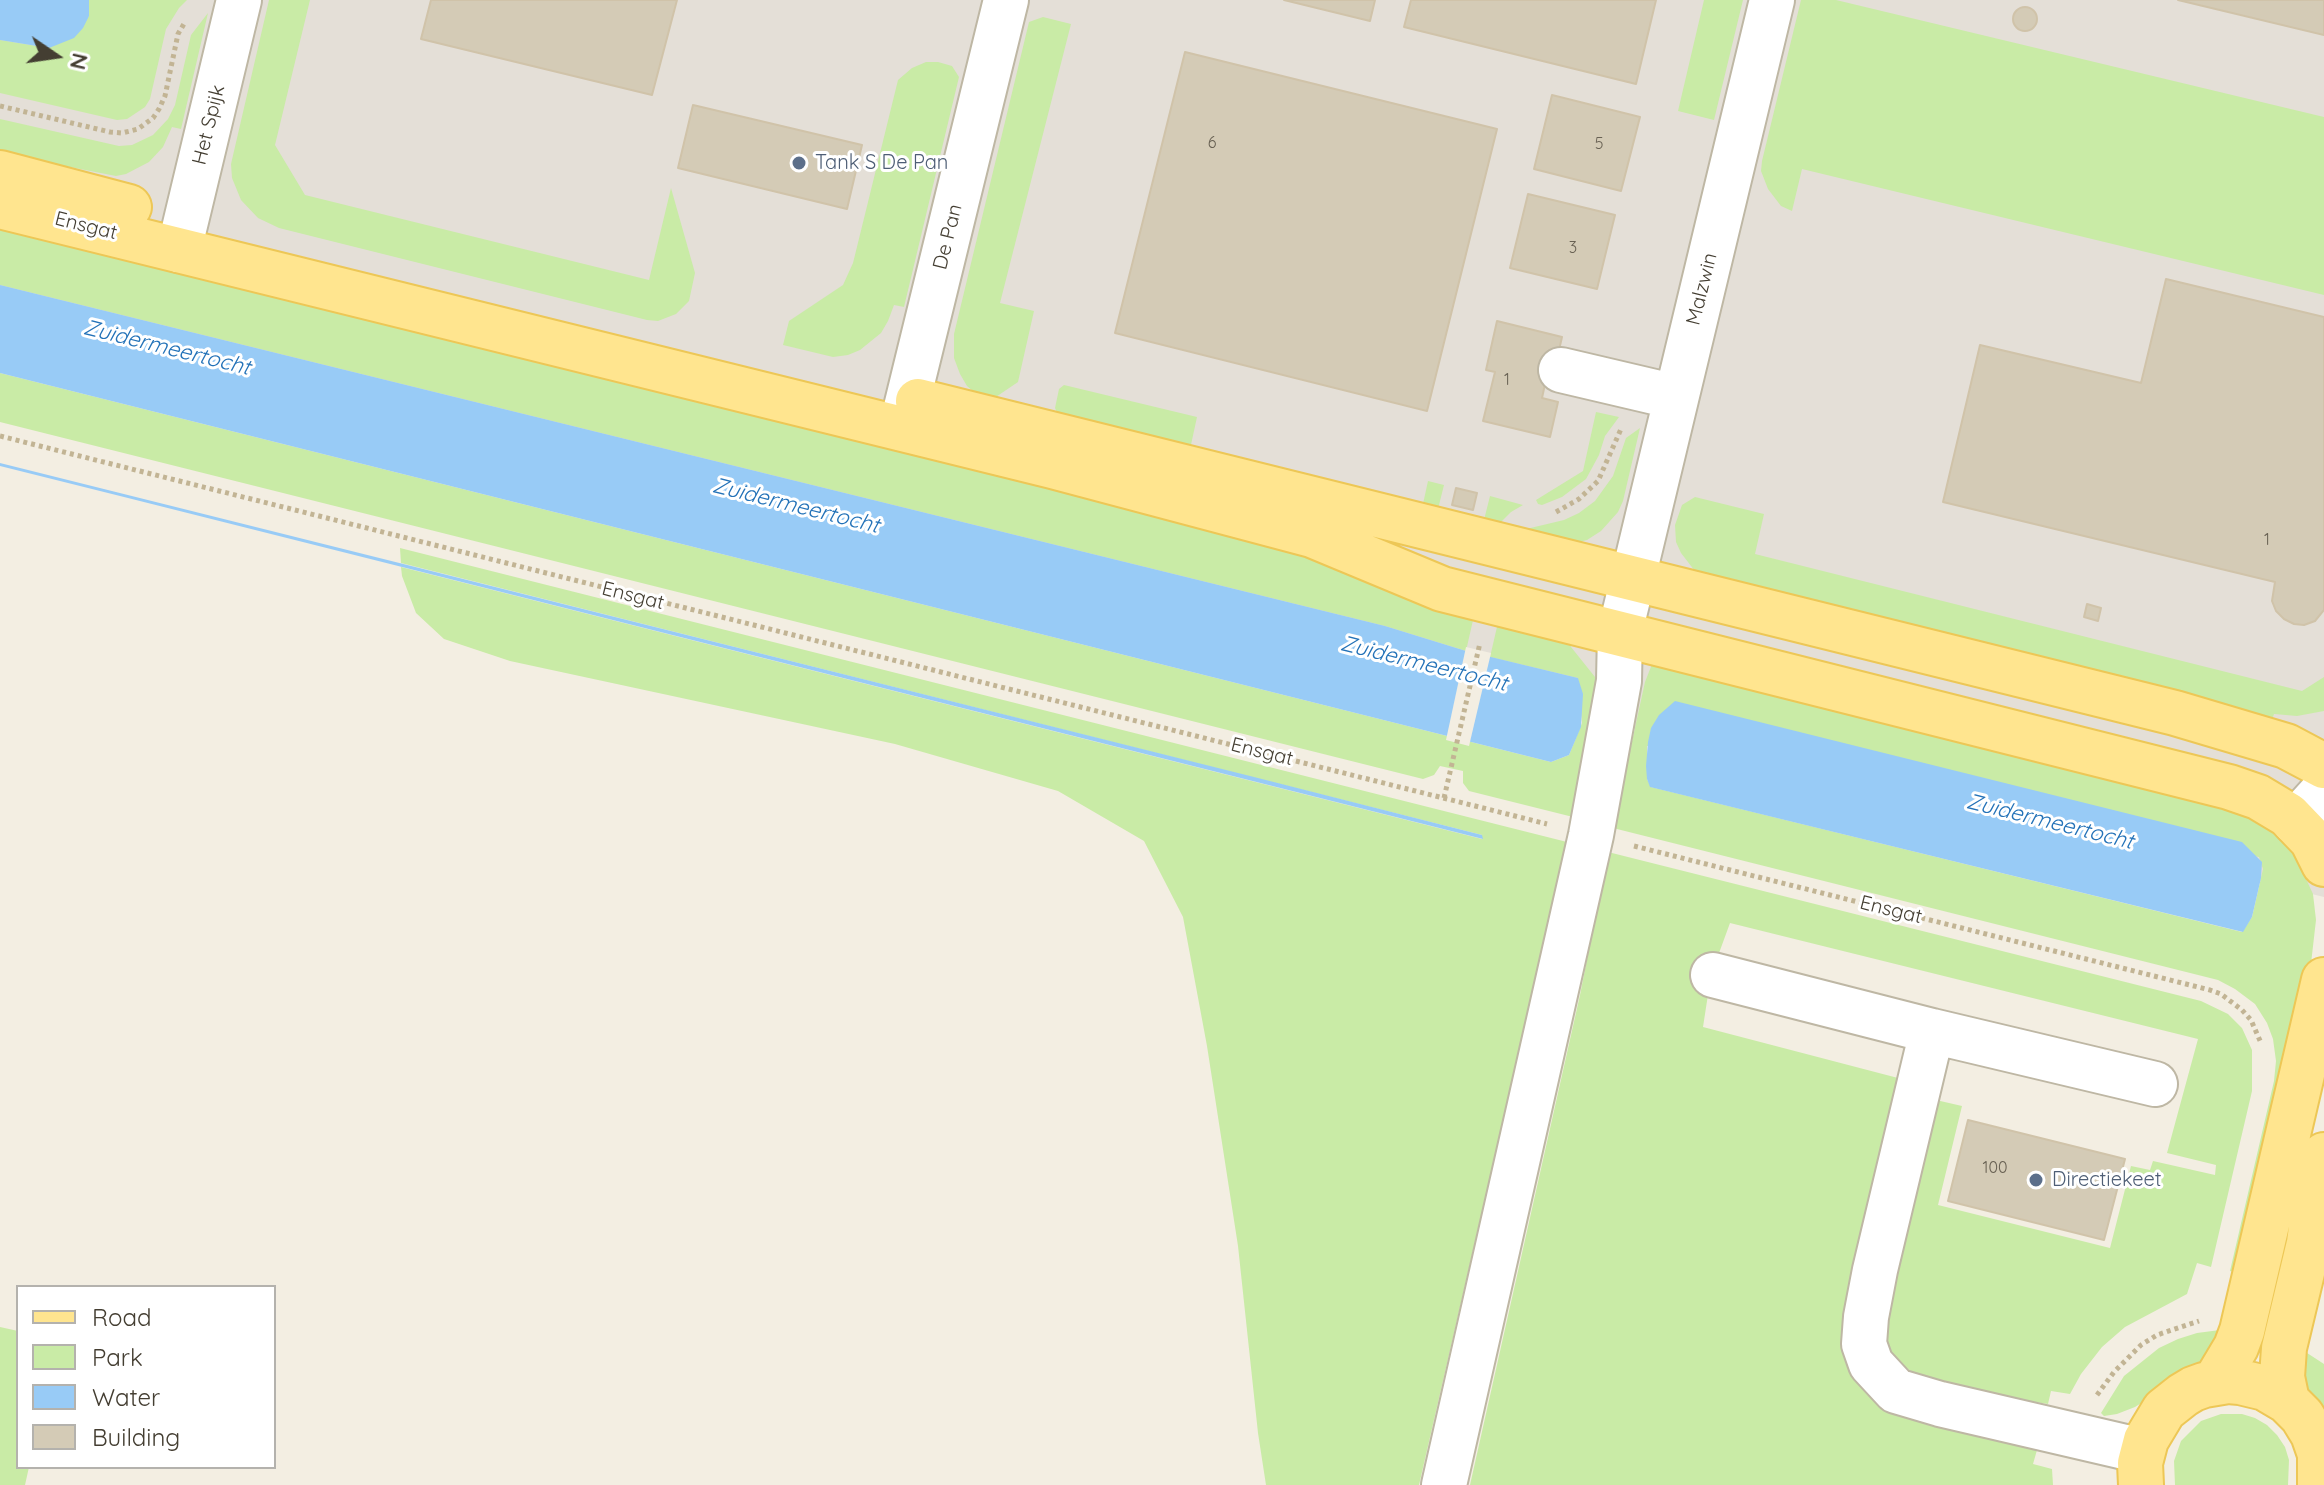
<!DOCTYPE html>
<style>
body{margin:0}
#map{position:relative;width:2324px;height:1485px;overflow:hidden;background:#f3eee2;font-family:Quicksand,sans-serif}
canvas{display:block}
.legend{position:absolute;left:16px;top:1285px;width:260px;height:184px;box-sizing:border-box;background:#fff;border:2px solid #b4b2ad;margin:0;padding:10px 14px;list-style:none;font-size:24px;color:#443e32}
.legend li{display:flex;align-items:center;gap:16px;height:40px}
.legend b{width:40px;border:2px solid #b4b2ad}
.north{position:absolute;left:16px;top:16px;width:80px;height:80px;-webkit-text-stroke:6px #fff;paint-order:stroke;rotate:103deg;font-size:22px;font-weight:700;line-height:32px;text-align:center;color:#443e32}
.north::after{content:'';display:block;margin:auto;width:28px;height:36px;background:#443e32;clip-path:polygon(50% 0,100% 100%,50% 72%,0 100%)}
</style>
<div id="map">
<canvas width="2324" height="1485"></canvas>
<ul class="legend">
<li><b style="height:10px;background:#ffe58f"></b>Road</li>
<li><b style="height:22px;background:#c9eba6"></b>Park</li>
<li><b style="height:22px;background:#98cbf6"></b>Water</li>
<li><b style="height:22px;background:#d4cbb6"></b>Building</li>
</ul>
<div class="north">N</div>
</div>
<script>
const context = document.querySelector('canvas').getContext('2d');
context.lineJoin = 'round';
function paint(path, color) {
  context.fillStyle = color;
  context.fill(path, 'evenodd');
}
function toPath(rows) {
  const path = new Path2D();
  for (const r of rows) {
    if (r.length === 3) {
      path.moveTo(r[0] + r[2], r[1]);
      path.arc(r[0], r[1], r[2], 0, 2 * Math.PI);
      continue;
    }
    path.moveTo(r[0], r[1]);
    for (let i = 2; i < r.length; i += 2) path.lineTo(r[i], r[i + 1]);
  }
  return path;
}
function trace(path, color, width, dash) {
  context.strokeStyle = color;
  context.lineWidth = width;
  context.lineCap = dash ? 'butt' : 'round';
  context.setLineDash(dash || []);
  context.stroke(path);
}
function write(font, color, halo, rows, align = 'center') {
  context.font = font + ' Quicksand,sans-serif';
  context.lineWidth = 6;
  context.setLineDash([]);
  context.textBaseline = 'middle';
  context.strokeStyle = halo;
  context.fillStyle = color;
  for (const [text, x, y, turn = 0] of rows) {
    context.save();
    context.translate(x, y);
    context.rotate((+turn || 0) * Math.PI / 180);
    context.textAlign = isNaN(turn) ? turn : align;
    if (halo) context.strokeText(text, 0, 0);
    context.fillText(text, 0, 0);
    context.restore();
  }
}
const industrial = toPath([
 [0,0,2324,0,2324,897,1293,646,0,350]
]);
const green = toPath([
 [89,0,187,0,179,8,166,29,150,99,145,107,127,119,117,120,0,93,0,40,49,48,89,16],
 [269,0,310,0,275,145,305,195,649,280,671,188,695,273,689,301,676,314,658,321,647,320,279,228,258,218,241,200,232,178,231,164],
 [1704,0,1743,0,1714,120,1678,111],
 [1801,0,1836,0,2324,117,2324,295,1802,169,1792,211,1781,206,1768,189,1761,171,1762,161],
 [208,13,181,129,172,127,163,147,149,162,126,174,116,176,65,166,63,175,0,161,0,119,119,146,132,145,153,135,168,119,175,105,191,35],
 [1043,17,1071,24,1000,303,1034,311,1018,382,987,403,967,386,960,374,954,358,954,334,1029,22],
 [926,62,938,62,952,66,959,77,904,307,894,305,888,321,881,333,860,350,848,355,833,357,783,345,789,321,843,285,853,263,898,80,912,68],
 [0,217,1284,538,1476,607,1466,651,1385,626,0,285],
 [0,373,1551,762,1569,755,1582,723,1578,678,1490,657,1500,614,1568,634,1571,647,1595,677,1598,697,1573,817,1469,791,1463,783,1463,771,1440,766,1434,775,1423,779,0,422],
 [1064,385,1197,417,1189,454,1060,419,1055,408,1059,389],
 [1596,412,1619,417,1605,436,1599,455,1586,479,1562,497,1542,505,1538,504,1536,500,1583,471],
 [1640,428,1623,501,1618,512,1601,531,1587,540,1571,544,1522,530,1564,520,1579,513,1595,501,1613,476,1626,438],
 [1428,481,1444,485,1438,509,1484,520,1490,496,1523,505,1511,512,1493,530,1421,513],
 [1695,497,1764,514,1755,554,2302,691,2324,677,2324,711,2297,716,2274,714,2271,723,1698,575,1681,553,1676,542,1675,525,1682,505],
 [400,548,1567,842,1419,1485,1266,1485,1258,1433,1238,1246,1207,1046,1183,917,1144,841,1058,791,895,744,510,661,444,639,416,613,402,576,401,567,1482,839,1482,835,401,563],
 [1656,654,2245,805,2292,849,2313,894,2316,920,2309,981,2240,1273,2230,1271,2274,1081,2276,1061,2273,1039,2267,1023,2255,1004,2235,989,2218,980,1613,828,1645,682],
 [1647,746,2259,857,2263,869,2261,878,2252,917,2242,932,1651,787,1647,779],
 [1608,852,2201,1001,2228,1014,2242,1028,2252,1050,2252,1091,2211,1267,2197,1263,2187,1294,2125,1327,2102,1347,2081,1374,2070,1394,2051,1391,2048,1404,1957,1390,1923,1380,1898,1362,1885,1342,1883,1319,1936,1100,1962,1106,1938,1205,2110,1248,2131,1166,2150,1170,2153,1161,2215,1175,2216,1165,2167,1153,2198,1039,1730,923,1711,975,1703,1027,1898,1078,1849,1286,1843,1326,1846,1353,1913,1418,2037,1450,2033,1464,2052,1469,2053,1485,1470,1485,1580,995],
 [0,1327,18,1331,18,1467,29,1467,25,1485,0,1485],
 [2220,1330,2208,1356,2196,1368,2135,1407,2117,1414,2104,1416,2101,1413,2124,1376,2159,1348,2178,1339,2197,1333],
 [2304,1351,2324,1364,2324,1418,2309,1391,2303,1372],
 [2221,1414,2242,1414,2255,1418,2267,1425,2277,1435,2285,1447,2289,1460,2288,1485,2175,1485,2174,1461,2181,1441,2201,1421]
]);
const water = toPath([
 [0,0,89,0,89,16,83,28,74,38,49,48,0,40],
 [0,285,1385,626,1466,651,1578,678,1583,694,1581,727,1569,755,1551,762,0,373],
 [0,463,1258,778,1482,835,1483,839,128,498,0,466],
 [1675,701,2242,842,2262,862,2261,878,2252,917,2243,932,1650,787,1647,779,1646,766,1648,742,1651,728,1659,715]
]);
const pier = toPath([
 [1466,647,1491,653,1469,746,1446,740]
]);
const building = toPath([
 [431,0,677,0,652,95,421,39,431,0],
 [1284,0,1375,0,1370,21,1284,0],
 [1411,0,1656,0,1636,84,1404,27,1411,0],
 [2178,0,2324,0,2324,35,2178,0],
 [2025,19,12],
 [1185,52,1497,129,1427,411,1115,333,1185,52],
 [1552,95,1640,117,1621,191,1534,169,1552,95],
 [693,105,862,145,847,209,678,168,693,105],
 [1528,194,1615,215,1597,289,1510,268,1528,194],
 [2166,279,2324,317,2324,610,2315,621,2304,625,2294,624,2284,619,2276,611,2272,601,2275,582,1943,502,1980,345,2141,383,2166,279],
 [1497,321,1562,337,1551,385,1545,384,1542,398,1558,402,1550,437,1483,421,1495,372,1486,370,1497,321],
 [1456,488,1477,493,1473,510,1452,505,1456,488],
 [2087,604,2101,608,2098,621,2084,617,2087,604],
 [1968,1120,2125,1159,2104,1240,1948,1201,1968,1120]
]);
const path = toPath([
 [0,106,110,132,122,133,138,129,153,118,159,109,165,96,178,34,185,22],
 [0,436,1547,824],
 [1556,512,1579,499,1598,481,1621,429],
 [1444,798,1480,643],
 [1634,846,2210,990,2221,994,2242,1010,2251,1020,2261,1043],
 [2097,1395,2114,1372,2141,1345,2157,1335,2199,1321]
]);
const minor = toPath([
 [179,250,239,0],
 [1561,370,1676,397],
 [901,428,1006,0],
 [2295,822,2324,790],
 [1713,975,1932,1031],
 [2142,1451,1940,1404,1896,1391,1871,1364,1864,1344,1866,1317,1875,1270,1932,1031,2155,1084],
 [1444,1485,1591,835,1619,681,1620,632,1772,0]
]);
const major = toPath([
 [0,173,129,207],
 [0,206,1052,466,1312,535,1442,589,2229,787,2258,797,2288,815,2312,840,2324,864],
 [918,401,2175,713,2286,746,2324,766],
 [2215,1382,2236,1347,2242,1331,2324,980],
 [2287,1401,2282,1377,2284,1348,2309,1243,2317,1184,2324,1155],
 [2141,1485,2140,1463,2146,1440,2164,1410,2183,1395,2193,1389,2204,1385,2228,1381,2240,1382,2265,1388,2287,1401,2302,1416,2313,1434,2320,1454,2320,1485]
]);
const markers = [
 [799,163,8,"#5c6f8a"],
 [2036,1180,8,"#5c6f8a"]
];
const numberNames = [
 ["6",1212,143],
 ["5",1599,144],
 ["3",1573,248],
 ["1",1507,380],
 ["1",2267,540],
 ["100",1995,1168]
];
const streetNames = [
 ["Het Spijk",209,125,-76],
 ["Ensgat",86,226,14],
 ["De Pan",948,237,-76],
 ["Malzwin",1702,289,-76],
 ["Ensgat",633,596,14],
 ["Ensgat",1262,752,14],
 ["Ensgat",1891,910,14]
];
const serviceNames = [
 ["Tank S De Pan",815,163],
 ["Directiekeet",2052,1180]
];
const waterNames = [
 ["Zuidermeertocht",167,348,14],
 ["Zuidermeertocht",796,506,14],
 ["Zuidermeertocht",1424,664,14],
 ["Zuidermeertocht",2050,822,14]
];
paint(industrial, '#e4dfd7');
paint(green, '#c9eba6');
paint(water, '#98cbf6');
paint(pier, '#f3eee2');
paint(building, '#d4cbb6');
trace(building, '#d0c3a9', 2);
trace(minor, '#beb7a4', 48);
trace(major, '#edc756', 48);
trace(path, '#c2b494', 5, [4, 4]);
trace(minor, '#fff', 44);
trace(major, '#ffe58f', 44);
for (const [x, y, r, color] of markers) {
  const dot = new Path2D();
  dot.arc(x, y, r, 0, 2 * Math.PI);
  context.fillStyle = color;
  context.fill(dot);
  trace(dot, '#fff', 3);
}
write('16px', '#686153', null, numberNames);
write('20px', '#443e32', '#fff', streetNames);
write('20px', '#4e5e75', '#fff', serviceNames, 'left');
write('italic 22px', '#2372b8', '#fff', waterNames);
</script>
